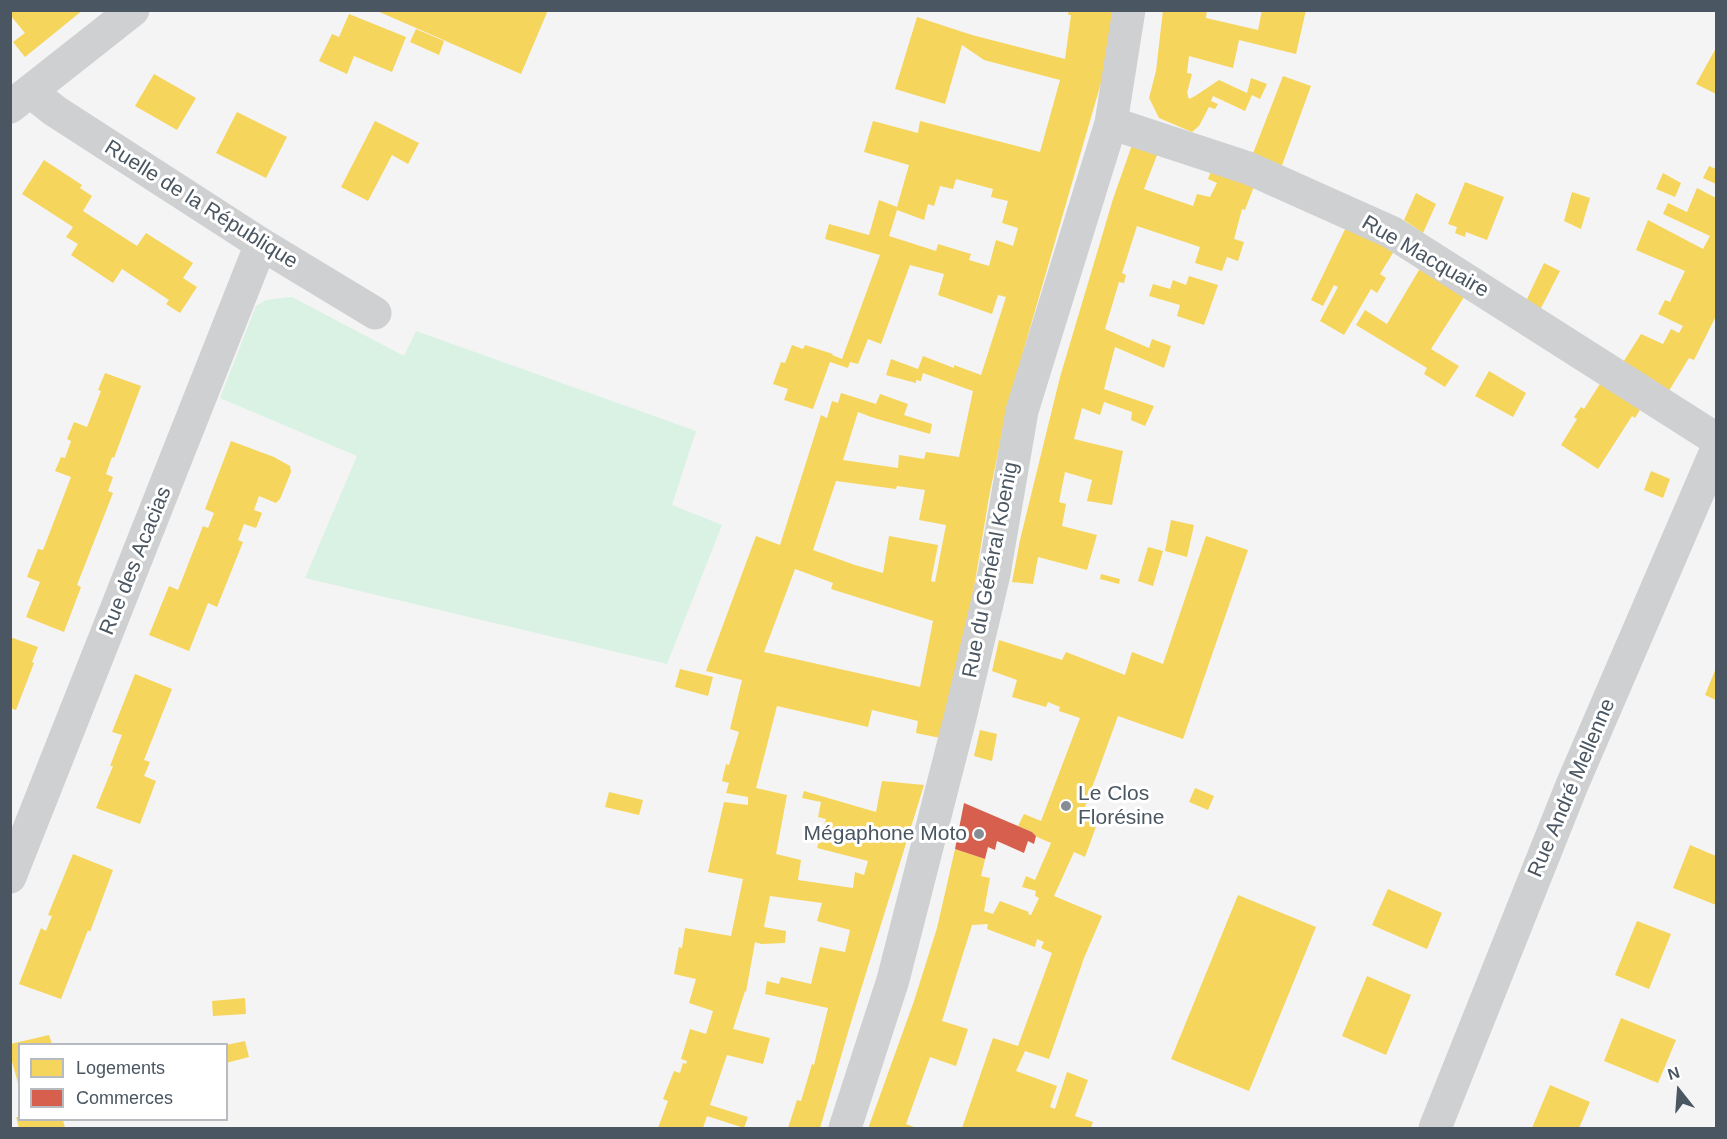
<!DOCTYPE html>
<meta charset="utf-8">
<style>
body{margin:0}
#map{position:relative;width:1727px;height:1139px;overflow:hidden;background:#f4f4f4;font-family:Arial,sans-serif}
canvas{display:block}
.frame{position:absolute;inset:0;border:12px solid #4a5661;pointer-events:none}
.legend{position:absolute;left:18px;top:1043px;width:210px;height:78px;box-sizing:border-box;background:#fff;border:2px solid #b7bbc0;margin:0;padding:8px 10px;list-style:none;font-size:18px;color:#4a5661}
.legend li{display:flex;align-items:center;gap:12px;height:30px}
.legend b{width:30px;border:2px solid #b7bbc0}
.north{position:absolute;left:1649px;top:1061px;width:60px;height:60px;-webkit-text-stroke:4px #fff;paint-order:stroke;rotate:343deg;font-size:16px;font-weight:700;line-height:24px;text-align:center;color:#4a5661}
.north::after{content:'';display:block;margin:auto;width:21px;height:27px;background:#4a5661;clip-path:polygon(50% 0,100% 100%,50% 72%,0 100%)}
</style>
<div id="map">
<canvas width="1727" height="1139"></canvas>
<div class="frame"></div>
<ul class="legend">
<li><b style="height:16px;background:#f6d55c"></b>Logements</li>
<li><b style="height:16px;background:#d6604d"></b>Commerces</li>
</ul>
<div class="north">N</div>
</div>
<script>
const context = document.querySelector('canvas').getContext('2d');
context.lineJoin = 'round';
function paint(path, color) {
  context.fillStyle = color;
  context.fill(path, 'evenodd');
}
function toPath(rows) {
  const path = new Path2D();
  for (const r of rows) {
    path.moveTo(r[0], r[1]);
    for (let i = 2; i < r.length; i += 2) path.lineTo(r[i], r[i + 1]);
  }
  return path;
}
function trace(path, color, width, dash) {
  context.strokeStyle = color;
  context.lineWidth = width;
  context.lineCap = dash ? 'butt' : 'round';
  context.setLineDash(dash || []);
  context.stroke(path);
}
function write(font, color, halo, rows, align = 'center') {
  context.font = font + ' Arial,sans-serif';
  context.lineWidth = 6;
  context.setLineDash([]);
  context.textBaseline = 'middle';
  context.strokeStyle = halo;
  context.fillStyle = color;
  for (const [text, x, y, turn = 0] of rows) {
    context.save();
    context.translate(x, y);
    context.rotate((+turn || 0) * Math.PI / 180);
    context.textAlign = isNaN(turn) ? turn : align;
    if (halo) context.strokeText(text, 0, 0);
    context.fillText(text, 0, 0);
    context.restore();
  }
}
const green = toPath([
 [292,297,404,356,416,331,696,431,672,505,722,525,667,664,305,578,357,456,220,398,256,306,266,300]
]);
const homes = toPath([
 [10,10,83,10,25,57,13,42,25,33,10,15],
 [375,10,548,10,521,74],
 [1069,10,1113,10,1105,69,1008,404,989,497,974,588,951,695,940,738,916,733,918,721,872,710,868,727,777,706,756,788,787,795,776,854,801,860,798,880,853,888,855,872,864,875,868,861,817,848,826,819,818,817,821,802,802,798,804,791,876,812,882,781,924,785,854,1012,820,1128,788,1128,797,1100,801,1101,812,1064,814,1065,828,1008,765,994,767,981,779,984,781,977,811,984,820,947,845,952,850,930,817,921,822,903,770,896,764,927,786,931,785,943,761,944,755,942,746,992,745,991,733,1029,770,1038,763,1064,727,1055,710,1105,748,1117,744,1128,707,1116,703,1128,658,1128,668,1101,663,1099,674,1071,680,1073,683,1063,686,1064,687,1061,681,1059,690,1029,706,1034,713,1011,689,1003,696,979,674,974,679,947,682,948,685,928,731,936,743,879,708,872,724,802,748,805,748,797,726,793,729,783,722,781,726,764,729,765,739,732,730,729,742,680,706,671,756,536,780,545,821,415,827,418,832,401,838,403,841,393,876,404,880,394,908,404,904,415,932,424,930,434,874,418,858,412,843,460,898,468,899,455,924,459,926,452,959,457,973,391,923,373,921,381,916,380,916,383,886,375,891,359,918,369,923,356,954,368,954,365,981,375,1006,297,998,295,992,314,938,295,944,274,910,265,881,344,868,339,858,364,850,362,848,368,830,362,813,409,784,400,788,389,773,384,781,362,785,363,792,345,803,349,805,345,833,354,832,355,842,359,880,255,825,239,829,224,869,235,879,200,897,207,909,165,864,152,873,121,918,133,920,121,1040,152,1060,80,984,60,962,45,945,104,895,89,917,17,972,35,1065,59,1071,15,1068,15],
 [956,179,993,189,991,197,1008,201,1002,223,1018,228,1013,246,996,240,989,266,969,260,971,254,938,244,936,251,889,236,897,210,924,220,928,204,934,206,940,186,953,189],
 [836,481,896,489,897,486,925,490,919,520,946,525,935,582,931,581,938,545,889,536,883,573,855,565,813,550],
 [795,569,833,583,831,589,933,621,920,687,764,652],
 [1163,10,1207,10,1206,18,1258,30,1262,10,1306,10,1296,54,1239,40,1233,68,1189,56,1187,73,1192,74,1187,93,1189,99,1195,96,1219,80,1247,93,1251,78,1267,84,1260,99,1252,95,1245,111,1213,96,1211,101,1218,104,1215,109,1209,107,1199,126,1192,132,1159,118,1149,98,1156,71],
 [349,14,406,37,392,72,354,56,347,74,319,61,332,34,339,37],
 [416,29,444,41,439,55,410,42],
 [1716,48,1716,94,1696,84],
 [154,74,196,98,177,130,135,106],
 [1283,76,1311,86,1281,168,1252,156],
 [237,112,287,137,266,178,216,153],
 [375,121,419,143,408,164,392,155,368,201,341,187],
 [1133,142,1159,150,1144,189,1193,206,1197,194,1210,197,1217,183,1208,179,1213,166,1256,181,1245,210,1242,209,1234,239,1244,242,1238,261,1227,257,1222,271,1195,263,1200,247,1137,226,1122,273,1126,275,1124,283,1119,282,1105,329,1149,348,1152,339,1171,346,1164,368,1115,347,1104,389,1154,406,1145,426,1131,420,1132,412,1104,402,1100,415,1082,408,1074,439,1123,451,1112,505,1087,501,1092,480,1065,472,1059,502,1066,504,1062,526,1097,535,1087,570,1038,557,1033,584,1012,582,1020,540,1060,377,1113,199],
 [44,160,82,185,80,188,92,196,83,211,137,246,146,233,193,263,183,278,197,287,180,313,166,304,169,300,122,269,113,283,71,255,78,244,66,237,73,227,22,194],
 [1709,166,1716,169,1716,184,1703,178],
 [1663,173,1681,183,1675,197,1656,189],
 [1465,182,1504,197,1487,240,1466,232,1465,237,1455,233,1457,227,1448,224],
 [1697,188,1716,198,1716,316,1694,360,1689,358,1667,394,1622,364,1641,334,1663,344,1671,329,1679,333,1683,326,1658,314,1665,300,1670,302,1685,271,1636,250,1648,220,1703,249,1710,236,1663,214,1668,203,1687,212],
 [1572,192,1590,198,1581,229,1564,221],
 [1416,193,1436,204,1423,233,1404,220],
 [1348,223,1396,248,1380,274,1386,278,1377,293,1371,289,1344,335,1320,321,1338,287,1334,285,1323,306,1311,300],
 [1544,263,1560,271,1540,310,1526,301],
 [1422,265,1466,294,1431,349,1459,366,1445,387,1424,374,1427,368,1356,325,1365,310,1387,324],
 [1189,276,1218,285,1204,325,1177,316,1180,305,1149,296,1153,284,1170,289,1173,280,1186,285],
 [1489,371,1526,393,1513,417,1475,396],
 [105,373,141,386,114,458,112,457,106,474,113,477,108,491,113,493,77,585,81,587,64,632,26,617,40,582,27,577,38,549,43,550,71,477,55,471,61,457,65,458,71,441,67,439,74,422,87,427,101,391,98,390],
 [1603,379,1643,405,1635,418,1632,416,1598,469,1561,445,1577,419,1574,417,1581,407,1584,409],
 [231,441,274,457,290,466,291,472,280,499,276,503,259,496,254,510,262,513,256,528,244,524,238,540,243,542,217,607,208,603,189,651,149,635,169,586,178,590,203,526,208,528,214,513,205,509],
 [1651,471,1670,479,1663,498,1644,490],
 [1171,520,1194,525,1187,557,1165,551],
 [1206,536,1248,550,1183,739,1118,716,1085,807,1100,813,1097,821,1098,821,1085,857,1074,852,1054,896,1102,916,1084,958,1049,1059,1025,1051,1016,1071,1057,1086,1050,1107,1055,1109,1067,1072,1088,1080,1075,1116,1093,1122,1091,1128,962,1128,993,1038,1018,1046,1052,953,1041,948,1044,942,1037,939,1035,947,987,929,988,924,972,925,942,1021,968,1029,956,1066,930,1057,906,1124,917,1128,870,1128,869,1126,914,1001,937,928,955,849,985,859,981,876,990,878,984,911,993,914,1000,901,1029,912,1028,914,1031,915,1039,898,1035,896,1036,891,1022,887,1026,876,1035,880,1051,843,1037,837,1032,832,1018,826,1024,814,1041,821,1080,718,1059,711,1060,707,1048,702,1046,707,1012,697,1017,680,992,671,999,640,1062,660,1066,652,1125,675,1132,652,1163,664],
 [1148,547,1163,551,1153,586,1138,581],
 [1101,574,1120,579,1119,584,1100,579],
 [10,637,38,647,32,662,34,663,16,710,10,708],
 [1716,668,1716,700,1705,695],
 [680,669,713,677,708,696,675,687],
 [135,674,172,689,144,760,150,762,144,776,156,781,140,824,96,808,113,766,110,766,122,735,112,732],
 [980,730,997,734,992,761,974,756],
 [1195,788,1214,796,1208,810,1189,802],
 [609,792,643,800,639,815,605,807],
 [1690,845,1716,856,1716,905,1673,888],
 [73,854,113,870,90,932,88,930,61,999,19,984,41,928,46,931,52,916,48,915],
 [1388,889,1442,913,1427,949,1372,925],
 [1238,895,1316,927,1249,1091,1171,1059],
 [1637,921,1671,934,1649,989,1615,975],
 [1367,976,1411,995,1386,1055,1342,1036],
 [245,998,246,1014,213,1016,212,1001],
 [1621,1018,1676,1040,1658,1083,1604,1061],
 [49,1035,52,1044,20,1044,19,1087,10,1054,10,1044],
 [245,1041,249,1057,226,1063,226,1045],
 [1550,1085,1590,1102,1579,1128,1532,1128],
 [16,1117,20,1117,20,1120,63,1120,65,1128,19,1128]
]);
const shops = toPath([
 [964,803,1032,832,1036,836,1034,844,1028,841,1024,853,997,841,995,850,988,847,985,859,955,849]
]);
const minor = toPath([
 [31,92,55,111,261,244,375,313],
 [10,107,133,10],
 [1111,123,1248,168,1391,232,1716,439],
 [10,877,261,244],
 [845,1128,893,980,960,718,994,574,1022,411,1111,123,1129,10],
 [1435,1128,1572,785,1716,451]
]);
const markers = [
 [1066,806,6,"#868d94"],
 [979,834,6,"#868d94"]
];
const streetNames = [
 ["Ruelle de la République",201,205,32],
 ["Rue Macquaire",1425,257,30],
 ["Rue des Acacias",136,561,-68],
 ["Rue du Général Koenig",991,570,-79],
 ["Rue André Mellenne",1572,788,-67]
];
const poiNames = [
 ["Le Clos",1078,794],
 ["Florésine",1078,818],
 ["Mégaphone Moto",967,834,"right"]
];
paint(green, '#d9f2e3');
paint(homes, '#f6d55c');
paint(shops, '#d6604d');
trace(minor, '#ced0d2', 33);
for (const [x, y, r, color] of markers) {
  const dot = new Path2D();
  dot.arc(x, y, r, 0, 2 * Math.PI);
  context.fillStyle = color;
  context.fill(dot);
  trace(dot, '#fff', 2);
}
write('21px', '#4a5661', '#fff', streetNames);
write('21px', '#4a5661', '#fff', poiNames, 'left');
</script>
